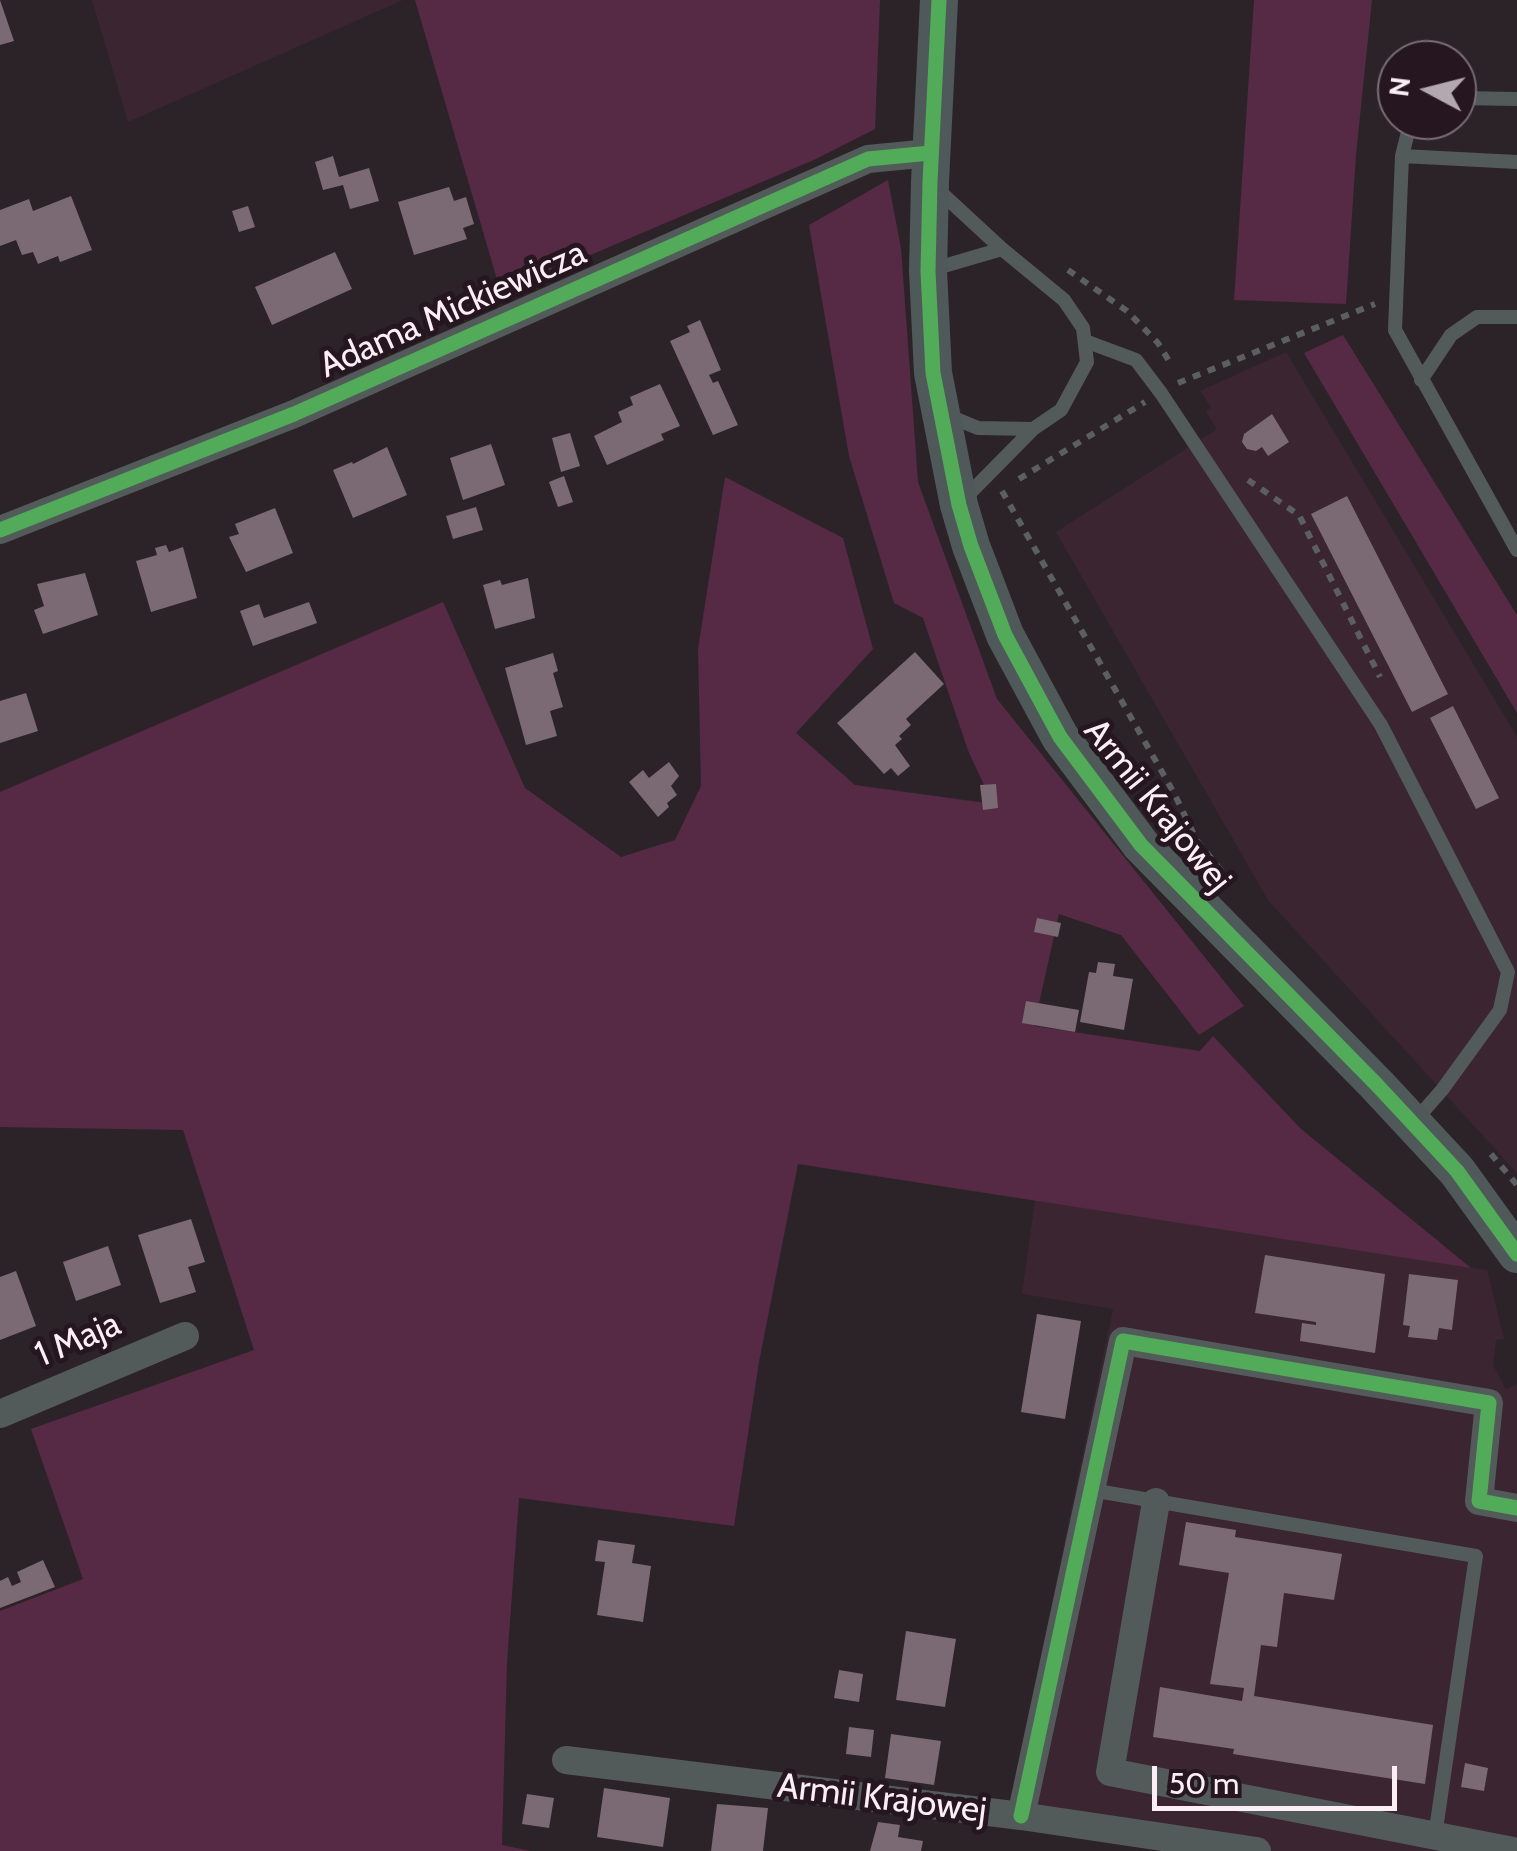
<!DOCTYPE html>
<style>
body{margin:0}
#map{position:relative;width:1517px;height:1851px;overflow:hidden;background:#2c2328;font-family:Cabin,sans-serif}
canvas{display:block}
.north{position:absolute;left:1377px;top:40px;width:100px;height:100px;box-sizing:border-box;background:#26161f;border:2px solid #7b6d75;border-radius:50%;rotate:277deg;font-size:28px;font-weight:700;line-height:40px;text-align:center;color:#fbeff5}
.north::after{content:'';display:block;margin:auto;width:35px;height:45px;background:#b3a8ad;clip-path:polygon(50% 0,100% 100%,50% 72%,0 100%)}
.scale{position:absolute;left:1152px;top:1766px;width:245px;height:45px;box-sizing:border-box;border:5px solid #fbeff5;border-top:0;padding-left:12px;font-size:30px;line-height:35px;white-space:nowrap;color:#fbeff5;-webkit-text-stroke:8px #26161f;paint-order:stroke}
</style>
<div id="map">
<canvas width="1517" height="1851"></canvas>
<div class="north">N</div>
<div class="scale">50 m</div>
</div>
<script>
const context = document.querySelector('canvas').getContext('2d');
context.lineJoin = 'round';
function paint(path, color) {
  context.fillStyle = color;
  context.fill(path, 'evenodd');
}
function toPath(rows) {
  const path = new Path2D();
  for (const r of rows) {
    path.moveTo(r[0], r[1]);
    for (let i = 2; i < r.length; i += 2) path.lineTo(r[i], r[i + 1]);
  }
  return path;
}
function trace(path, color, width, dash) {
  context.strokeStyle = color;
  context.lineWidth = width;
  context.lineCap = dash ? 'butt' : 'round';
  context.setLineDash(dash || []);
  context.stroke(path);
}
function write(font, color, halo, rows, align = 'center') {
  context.font = font + ' Cabin,sans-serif';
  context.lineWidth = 10;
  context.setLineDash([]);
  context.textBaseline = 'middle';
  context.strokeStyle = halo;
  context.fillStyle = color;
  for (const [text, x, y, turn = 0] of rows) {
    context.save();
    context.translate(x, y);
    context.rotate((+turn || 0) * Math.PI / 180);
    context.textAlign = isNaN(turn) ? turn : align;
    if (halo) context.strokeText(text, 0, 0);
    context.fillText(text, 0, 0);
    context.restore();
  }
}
const built = toPath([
 [92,0,403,0,128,122],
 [1286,352,1517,737,1517,1173,1268,900,1056,532,1217,429,1206,412,1211,407,1200,391],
 [1035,1200,1487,1270,1504,1339,1496,1340,1493,1365,1506,1389,1517,1384,1517,1848,1511,1851,1261,1851,1018,1813,1023,1740,1113,1309,1022,1294]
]);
const green = toPath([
 [415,0,880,0,875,129,816,159,501,293],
 [1254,0,1372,0,1356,155,1346,304,1234,300],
 [888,180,901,248,918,482,997,699,1244,1006,1199,1035,1121,935,1059,914,1034,1026,1200,1051,1213,1036,1300,1128,1471,1268,798,1164,759,1362,734,1526,519,1498,507,1663,502,1845,531,1851,0,1851,0,1611,83,1579,31,1429,254,1350,183,1130,0,1127,0,792,443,602,525,788,621,857,675,840,701,786,698,649,725,477,843,538,873,649,796,733,855,785,993,804,969,753,923,618,894,603,849,456,809,225],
 [1343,335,1517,615,1517,713,1304,353]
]);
const building = toPath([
 [0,0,14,41,0,45],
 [333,156,339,177,369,168,379,201,350,209,343,185,323,190,315,162],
 [449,187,454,201,466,197,474,224,463,228,467,239,414,255,398,202],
 [71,196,92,250,60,262,58,256,38,264,33,252,22,255,16,240,0,246,0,210,29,199,33,211],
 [248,206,255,227,239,232,232,211],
 [335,252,352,289,272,325,255,287],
 [700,320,721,370,709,375,713,383,718,381,738,425,713,435,670,341,690,332,687,326],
 [660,384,680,426,661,434,664,440,607,465,594,436,622,422,618,412,633,405,630,397],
 [1272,414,1289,442,1268,456,1262,447,1256,451,1247,449,1242,442,1244,434],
 [570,433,580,466,561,472,552,438],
 [491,444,505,485,463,500,450,458],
 [387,447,407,495,353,518,333,470,352,462,353,464],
 [564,476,573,502,558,507,549,482],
 [1347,496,1448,694,1412,712,1311,514],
 [476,507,483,530,453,539,446,516],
 [275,508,293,553,246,572,229,537,239,534,235,524],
 [166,545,169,552,183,547,197,598,151,612,136,561,157,555,155,548],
 [85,573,98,615,43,634,34,610,44,606,37,584],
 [528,578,535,618,495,629,483,585,500,580,502,585],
 [309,602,317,623,253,646,240,611,259,604,264,618],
 [915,652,944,684,906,719,911,725,899,736,902,739,895,745,910,766,898,776,891,768,884,774,837,723],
 [553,653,558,671,553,673,563,707,550,711,557,736,526,745,505,668],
 [26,693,38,731,0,743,0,701],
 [1453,706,1499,798,1476,809,1430,718],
 [669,762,679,776,671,786,677,795,667,803,669,807,658,817,629,782,643,770,649,778],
 [996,784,998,808,983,810,980,785],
 [1037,918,1061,923,1058,937,1034,932],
 [1098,962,1115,964,1113,976,1133,979,1124,1030,1080,1022,1089,972,1096,973],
 [1026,1001,1079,1010,1075,1032,1022,1023],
 [191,1219,205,1262,188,1267,196,1292,160,1303,138,1235],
 [108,1246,121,1285,76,1301,63,1262],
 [1265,1255,1385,1274,1375,1353,1300,1341,1302,1323,1316,1325,1316,1322,1255,1313],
 [16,1271,36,1326,0,1340,0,1277],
 [1409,1274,1458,1280,1452,1330,1439,1328,1437,1340,1408,1337,1410,1326,1403,1325],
 [1037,1314,1081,1321,1065,1419,1021,1412],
 [1186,1522,1236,1530,1235,1537,1342,1554,1334,1600,1284,1593,1277,1647,1261,1645,1254,1696,1433,1725,1425,1784,1233,1754,1234,1749,1153,1737,1160,1687,1242,1701,1243,1695,1244,1688,1210,1684,1229,1573,1179,1565],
 [598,1540,635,1545,632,1563,651,1566,643,1622,597,1615,605,1562,595,1561],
 [43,1560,55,1587,0,1608,0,1581,8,1577,12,1586,21,1582,17,1572],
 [906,1631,956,1639,945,1707,896,1700],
 [839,1670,863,1674,859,1702,834,1698],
 [849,1727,874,1730,871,1757,846,1754],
 [891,1734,941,1741,934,1785,885,1778],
 [1465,1763,1488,1768,1484,1791,1461,1787],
 [604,1788,670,1798,663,1847,597,1837],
 [527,1794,554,1798,549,1828,522,1824],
 [717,1804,768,1808,763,1851,711,1851],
 [878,1822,900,1825,898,1837,923,1841,921,1851,870,1851]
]);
const path = toPath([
 [1068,270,1127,311,1158,343,1169,361],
 [1178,383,1375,304],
 [1019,479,1145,402],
 [1248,480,1299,515,1380,677],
 [1002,491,1174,793,1197,841,1230,881],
 [1491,1154,1517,1185]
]);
const lane = toPath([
 [1457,98,1517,99],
 [1402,156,1411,120],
 [1517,162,1402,156,1395,330,1517,550],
 [937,189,1002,249,1064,300,1083,328,1087,362,1061,410,1033,429,964,499],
 [930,270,1002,249],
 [1085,341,1136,360,1161,393,1381,725,1508,972,1500,1010,1442,1090,1413,1123],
 [1421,380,1451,335,1477,317,1517,317],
 [946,415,978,428,1033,429],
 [1091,1490,1476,1556,1435,1836]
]);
const street = toPath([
 [0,530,294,414,868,159,930,153],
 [0,1414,185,1336],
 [1156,1502,1110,1772,1513,1851],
 [566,1760,1021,1816,1257,1851],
 [1021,1816,1123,1341,1489,1403,1479,1501,1517,1508]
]);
const secondary = toPath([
 [939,0,930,182,928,271,933,373,959,505,971,546,1005,635,1060,737,1141,845,1377,1085,1457,1171,1517,1254]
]);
const cycleway = toPath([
 [939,0,930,182,928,271,933,373,959,505,971,546,1005,635,1060,737,1141,845,1377,1085,1457,1171,1517,1254],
 [0,530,294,414,868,159,930,153],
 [1021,1816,1123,1341,1489,1403,1479,1501,1517,1508]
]);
const streetNames = [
 ["Adama Mickiewicza",453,310,-24],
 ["Armii Krajowej",1157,806,51],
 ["1 Maja",78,1340,-23],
 ["Armii Krajowej",882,1799,7]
];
paint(built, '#3a2531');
paint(green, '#562a44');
paint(building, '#7b6a73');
trace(path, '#5c5f60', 6, [8, 8]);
trace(lane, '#535a5a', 14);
trace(street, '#535a5a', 28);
trace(secondary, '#4f5959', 38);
trace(cycleway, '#51ab58', 15);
write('35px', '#fbeff5', '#26161f', streetNames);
</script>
